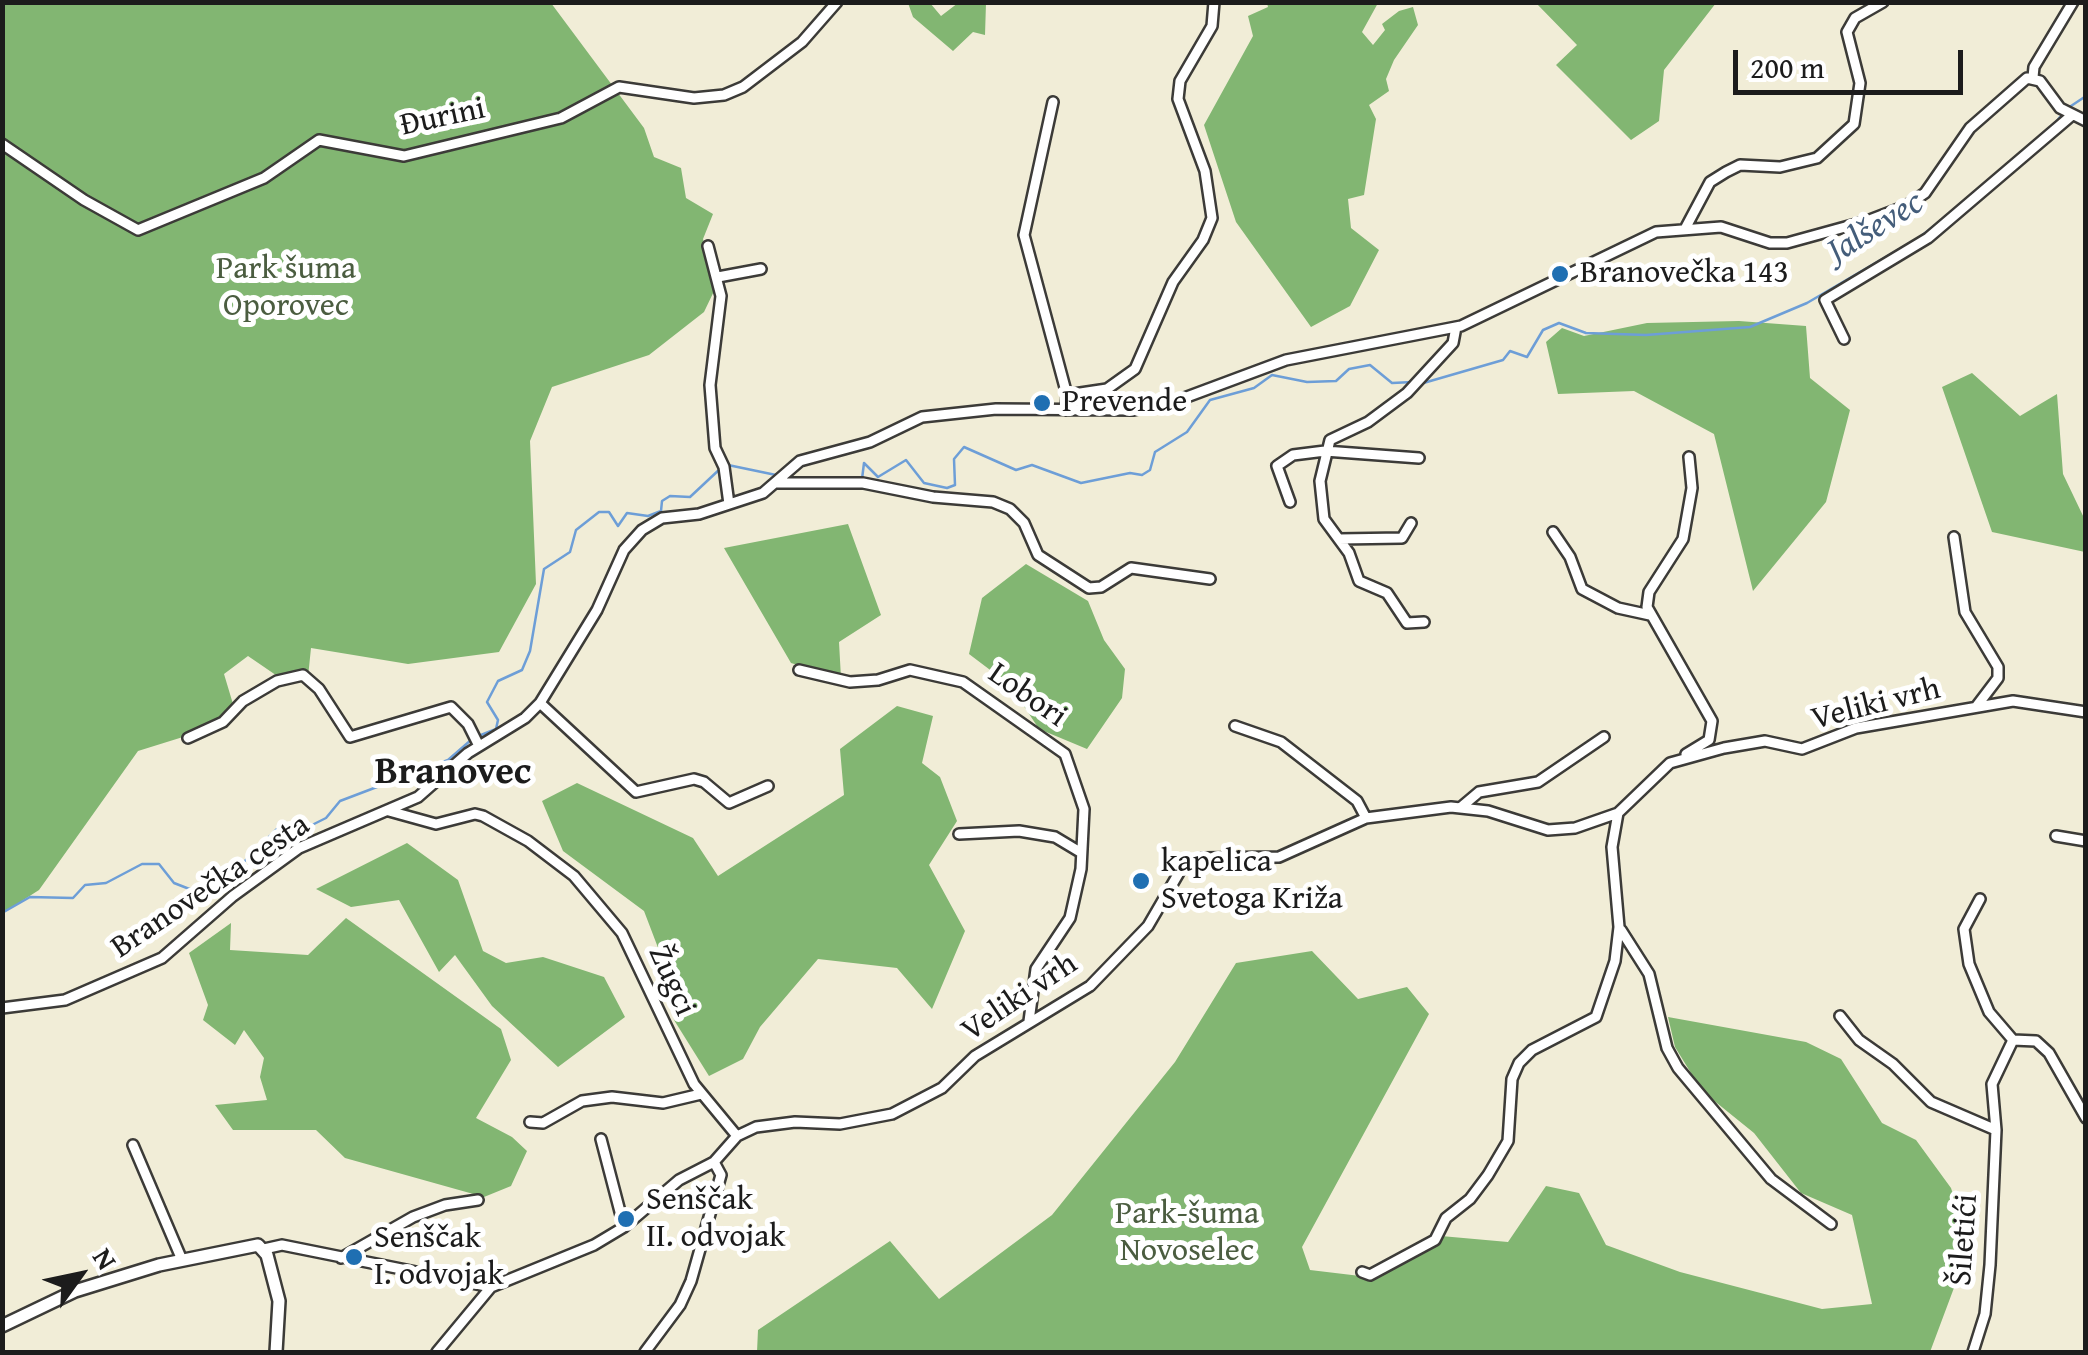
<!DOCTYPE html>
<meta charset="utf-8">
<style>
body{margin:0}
#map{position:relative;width:2088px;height:1355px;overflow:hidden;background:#f1edd7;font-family:"Gentium Book Plus",serif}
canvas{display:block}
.frame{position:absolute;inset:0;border:5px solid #1c1c1c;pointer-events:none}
.north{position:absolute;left:30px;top:1225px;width:100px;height:100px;-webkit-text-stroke:8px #fff;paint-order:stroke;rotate:57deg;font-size:28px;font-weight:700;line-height:40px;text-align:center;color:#1c1c1c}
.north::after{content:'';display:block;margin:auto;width:35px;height:45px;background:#1c1c1c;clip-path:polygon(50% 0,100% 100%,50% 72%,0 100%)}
.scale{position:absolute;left:1733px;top:50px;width:230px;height:45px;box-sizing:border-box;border:5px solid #1c1c1c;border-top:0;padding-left:12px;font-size:30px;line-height:35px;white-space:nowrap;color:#1c1c1c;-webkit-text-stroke:8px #fff;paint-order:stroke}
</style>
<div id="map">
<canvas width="2088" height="1355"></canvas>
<div class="frame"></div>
<div class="north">N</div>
<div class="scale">200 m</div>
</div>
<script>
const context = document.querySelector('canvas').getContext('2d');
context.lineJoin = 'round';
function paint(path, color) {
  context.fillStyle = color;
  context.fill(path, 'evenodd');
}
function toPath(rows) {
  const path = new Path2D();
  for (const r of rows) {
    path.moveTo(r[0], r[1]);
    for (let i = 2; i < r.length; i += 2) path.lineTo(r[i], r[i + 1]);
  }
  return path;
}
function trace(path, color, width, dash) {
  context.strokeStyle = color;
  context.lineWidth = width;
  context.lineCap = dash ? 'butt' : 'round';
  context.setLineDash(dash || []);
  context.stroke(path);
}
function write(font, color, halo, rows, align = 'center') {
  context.font = font + ' "Gentium Book Plus",serif';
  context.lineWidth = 10;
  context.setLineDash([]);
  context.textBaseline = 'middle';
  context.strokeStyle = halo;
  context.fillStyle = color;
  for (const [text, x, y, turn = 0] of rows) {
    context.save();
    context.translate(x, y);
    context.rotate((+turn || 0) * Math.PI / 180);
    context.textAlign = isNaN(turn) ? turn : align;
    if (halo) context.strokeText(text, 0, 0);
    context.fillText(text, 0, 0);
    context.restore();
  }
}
const forest = toPath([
 [3,3,551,3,644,128,654,157,681,168,686,198,713,214,703,239,716,287,704,312,649,355,552,387,530,441,536,584,499,652,408,664,311,648,308,677,286,682,248,656,224,674,233,704,215,727,138,751,39,890,3,913],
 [908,3,930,3,941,16,958,3,986,3,985,35,973,32,953,51,913,17],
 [1267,3,1378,3,1362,32,1373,45,1385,30,1382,24,1399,11,1413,7,1418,25,1394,60,1386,79,1389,91,1369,105,1376,119,1364,195,1348,199,1351,228,1379,250,1350,306,1311,327,1236,222,1204,125,1253,36,1248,16,1268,7],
 [1536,3,1716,3,1664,70,1659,121,1631,140,1556,65,1577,45],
 [1739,321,1806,326,1810,378,1850,410,1826,502,1753,591,1714,434,1634,391,1558,394,1546,342,1562,328,1584,336,1647,323],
 [1972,373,2020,416,2057,394,2063,474,2085,520,2085,552,1992,532,1942,387],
 [848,524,881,615,839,642,841,678,791,663,724,548],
 [1026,564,1088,601,1104,640,1125,669,1122,698,1087,749,1039,729,1010,685,969,654,982,598],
 [897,706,933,716,922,763,940,777,957,821,929,865,965,931,932,1009,897,968,818,959,760,1027,743,1059,709,1076,674,1020,665,966,644,911,563,851,542,801,577,783,693,838,718,876,844,795,840,749],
 [407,843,458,880,483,951,506,963,543,957,604,977,625,1017,558,1067,492,1006,455,955,439,972,399,900,351,907,316,889],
 [346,918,501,1029,511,1060,476,1118,512,1137,527,1151,511,1186,484,1197,345,1158,316,1130,233,1130,215,1105,267,1100,260,1077,264,1058,244,1030,235,1045,203,1020,208,1005,189,953,231,923,230,950,308,955],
 [1312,951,1358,999,1407,987,1429,1014,1302,1247,1310,1270,1377,1278,1441,1236,1508,1242,1546,1186,1579,1193,1606,1245,1680,1272,1822,1309,1872,1304,1852,1215,1801,1193,1754,1133,1702,1091,1675,1047,1668,1017,1806,1042,1841,1059,1882,1123,1916,1140,1951,1188,1970,1245,1930,1352,757,1352,758,1330,890,1241,939,1299,1052,1215,1175,1062,1236,963]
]);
const stream = toPath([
 [2068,108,2086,96],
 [2052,127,2060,117],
 [1420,384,1503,360,1510,351,1527,357,1543,330,1559,323,1586,333,1646,335,1750,327,1807,303,1920,237,1962,204],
 [728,465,776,475],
 [788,477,820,479],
 [862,479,864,463,878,477,906,460,924,483,947,488,955,485,954,459,964,447,1016,470,1032,465,1081,483,1130,473,1142,475,1150,470,1155,452,1187,432,1210,400,1254,388,1272,375,1307,382,1336,381,1349,369,1370,365,1392,383,1413,382],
 [481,735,496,729,498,720,487,702,498,681,522,670,530,651,544,569,570,552,576,530,599,512,609,512,618,526,627,513,648,516,661,511,662,501,670,496,690,497,721,468],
 [2,913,30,897,73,898,85,885,106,883,142,864,159,864,174,883,192,890,209,886,246,860,277,829,298,832,326,818,340,801,448,760,471,740]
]);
const minor = toPath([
 [2033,77,2034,67,2073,2],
 [1053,102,1024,235,1067,395],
 [2,144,84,200,138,230,264,178,319,140,404,156,561,118,619,87,694,98,724,95,743,87,802,42,837,2],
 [1686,227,1710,182,1726,172,1740,165,1780,167,1817,158,1854,124,1860,83,1847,32,1855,18,1883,2],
 [708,246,721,296,710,385,715,448,724,467,729,504],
 [718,277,761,269],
 [1844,339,1825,300,1928,238,2071,116],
 [1066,410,1067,395,1107,389,1135,369,1173,282,1203,240,1212,218,1205,171,1178,99,1180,81,1212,26,1214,2],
 [777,483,863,483,933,497,993,502,1010,509,1024,523,1038,555,1089,588,1101,587,1131,568,1210,579],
 [1290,502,1277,466,1293,455,1325,451,1419,458],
 [1553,532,1570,557,1582,589,1618,608,1650,615],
 [1954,537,1965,612,1998,667,1998,678,1976,707],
 [1339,539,1402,538,1411,523],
 [1424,622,1407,623,1387,593,1359,581,1349,553,1324,519,1320,481,1330,440,1368,422,1407,393,1453,343,1456,327],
 [799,670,850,682,878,680,910,670,963,682,1065,754,1084,809,1081,869,1070,918,1036,969,1029,1021],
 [540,703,636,792,694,779,704,782,729,803,768,786],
 [1235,726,1281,742,1357,801,1366,818],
 [188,738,223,722,243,701,277,681,303,675,319,689,350,737,451,707,468,724,479,746],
 [1686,754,1709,740,1712,721,1647,607,1649,592,1683,539,1692,488,1689,457],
 [1460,808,1479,792,1538,782,1604,737],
 [389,811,436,824,475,814,483,816,528,841,574,876,622,933,694,1084,737,1136],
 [959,834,1019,831,1055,837,1080,852],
 [2056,836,2086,841],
 [1621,930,1649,974,1667,1048,1678,1068,1771,1179,1831,1224],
 [2,1008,65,1000,162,958,233,896,299,848,418,797,468,753,525,718,540,703,597,610,624,550,642,530,662,518,699,514,763,493,800,461,870,442,922,417,996,409,1134,410,1176,401,1286,360,1461,326,1656,232,1721,227,1770,243,1787,243,1867,221,1906,206,1925,193,1970,128,2027,78,2040,81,2060,108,2086,121],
 [1840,1016,1859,1040,1893,1064,1931,1102,1996,1130],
 [2013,1040,2036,1041,2049,1053,2086,1118],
 [530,1122,543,1123,582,1101,612,1097,663,1103,701,1094],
 [601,1139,624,1227],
 [133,1145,182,1260],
 [714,1162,737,1136,756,1127,795,1122,840,1124,892,1114,942,1088,975,1056,1090,986,1148,926,1180,871,1203,858,1279,857,1366,818,1451,807,1488,811,1548,830,1575,828,1618,813,1670,763,1724,748,1765,741,1802,749,1856,728,2013,701,2086,712],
 [264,1249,282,1245,491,1287,594,1245,624,1227,679,1180,714,1162],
 [341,1258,413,1217,445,1205,478,1200],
 [1362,1272,1370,1275,1435,1240,1446,1218,1470,1199,1488,1175,1508,1141,1512,1079,1519,1063,1532,1050,1596,1017,1615,961,1619,927,1612,847,1618,813],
 [437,1352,491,1287],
 [645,1352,680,1305,691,1281,721,1175,714,1162],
 [1973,1352,1985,1314,1990,1265,1996,1130,1992,1084,2013,1040,1989,1012,1969,964,1964,929,1980,899]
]);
const tertiary = toPath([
 [2,1326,75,1291,159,1265,258,1245,267,1255,279,1301,276,1352]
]);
const markers = [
 [1560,274,10,"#1f6fb2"],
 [1042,403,10,"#1f6fb2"],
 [1141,881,10,"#1f6fb2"],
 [626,1219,10,"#1f6fb2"],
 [354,1257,10,"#1f6fb2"]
];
const streetNames = [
 ["Đurini",443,118,-12],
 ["Lobori",1027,696,35],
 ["Veliki vrh",1876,705,-14],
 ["Branovečka cesta",211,887,-34],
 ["Žugci",671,981,66],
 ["Veliki vrh",1020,998,-34],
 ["Šiletići",1965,1240,-86]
];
const parkNames = [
 ["Park šuma",286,270],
 ["Oporovec",286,307],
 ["Park-šuma",1187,1215],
 ["Novoselec",1187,1252]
];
const poiNames = [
 ["Branovečka 143",1580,274],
 ["Prevende",1062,403],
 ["kapelica",1161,863],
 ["Svetoga Križa",1161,900],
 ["Senščak",646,1201],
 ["II. odvojak",646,1238],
 ["Senščak",374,1239],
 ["I. odvojak",374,1276]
];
const waterNames = [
 ["Jalševec",1876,228,-32]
];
const quarterNames = [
 ["Branovec",453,773]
];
paint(forest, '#82b672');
trace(stream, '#6d9ed7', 2.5);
trace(minor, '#3c3b38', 14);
trace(tertiary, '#3c3b38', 16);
trace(minor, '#fff', 9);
trace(tertiary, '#fff', 11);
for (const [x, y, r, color] of markers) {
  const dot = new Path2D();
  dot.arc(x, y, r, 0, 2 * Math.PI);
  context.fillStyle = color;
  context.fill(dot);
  trace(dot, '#fff', 4);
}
write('32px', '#1c1c1c', '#fff', streetNames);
write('32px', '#4b5d40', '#fff', parkNames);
write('32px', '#1c1c1c', '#fff', poiNames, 'left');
write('italic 35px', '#445d7a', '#fff', waterNames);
write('bold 38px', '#1c1c1c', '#fff', quarterNames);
</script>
